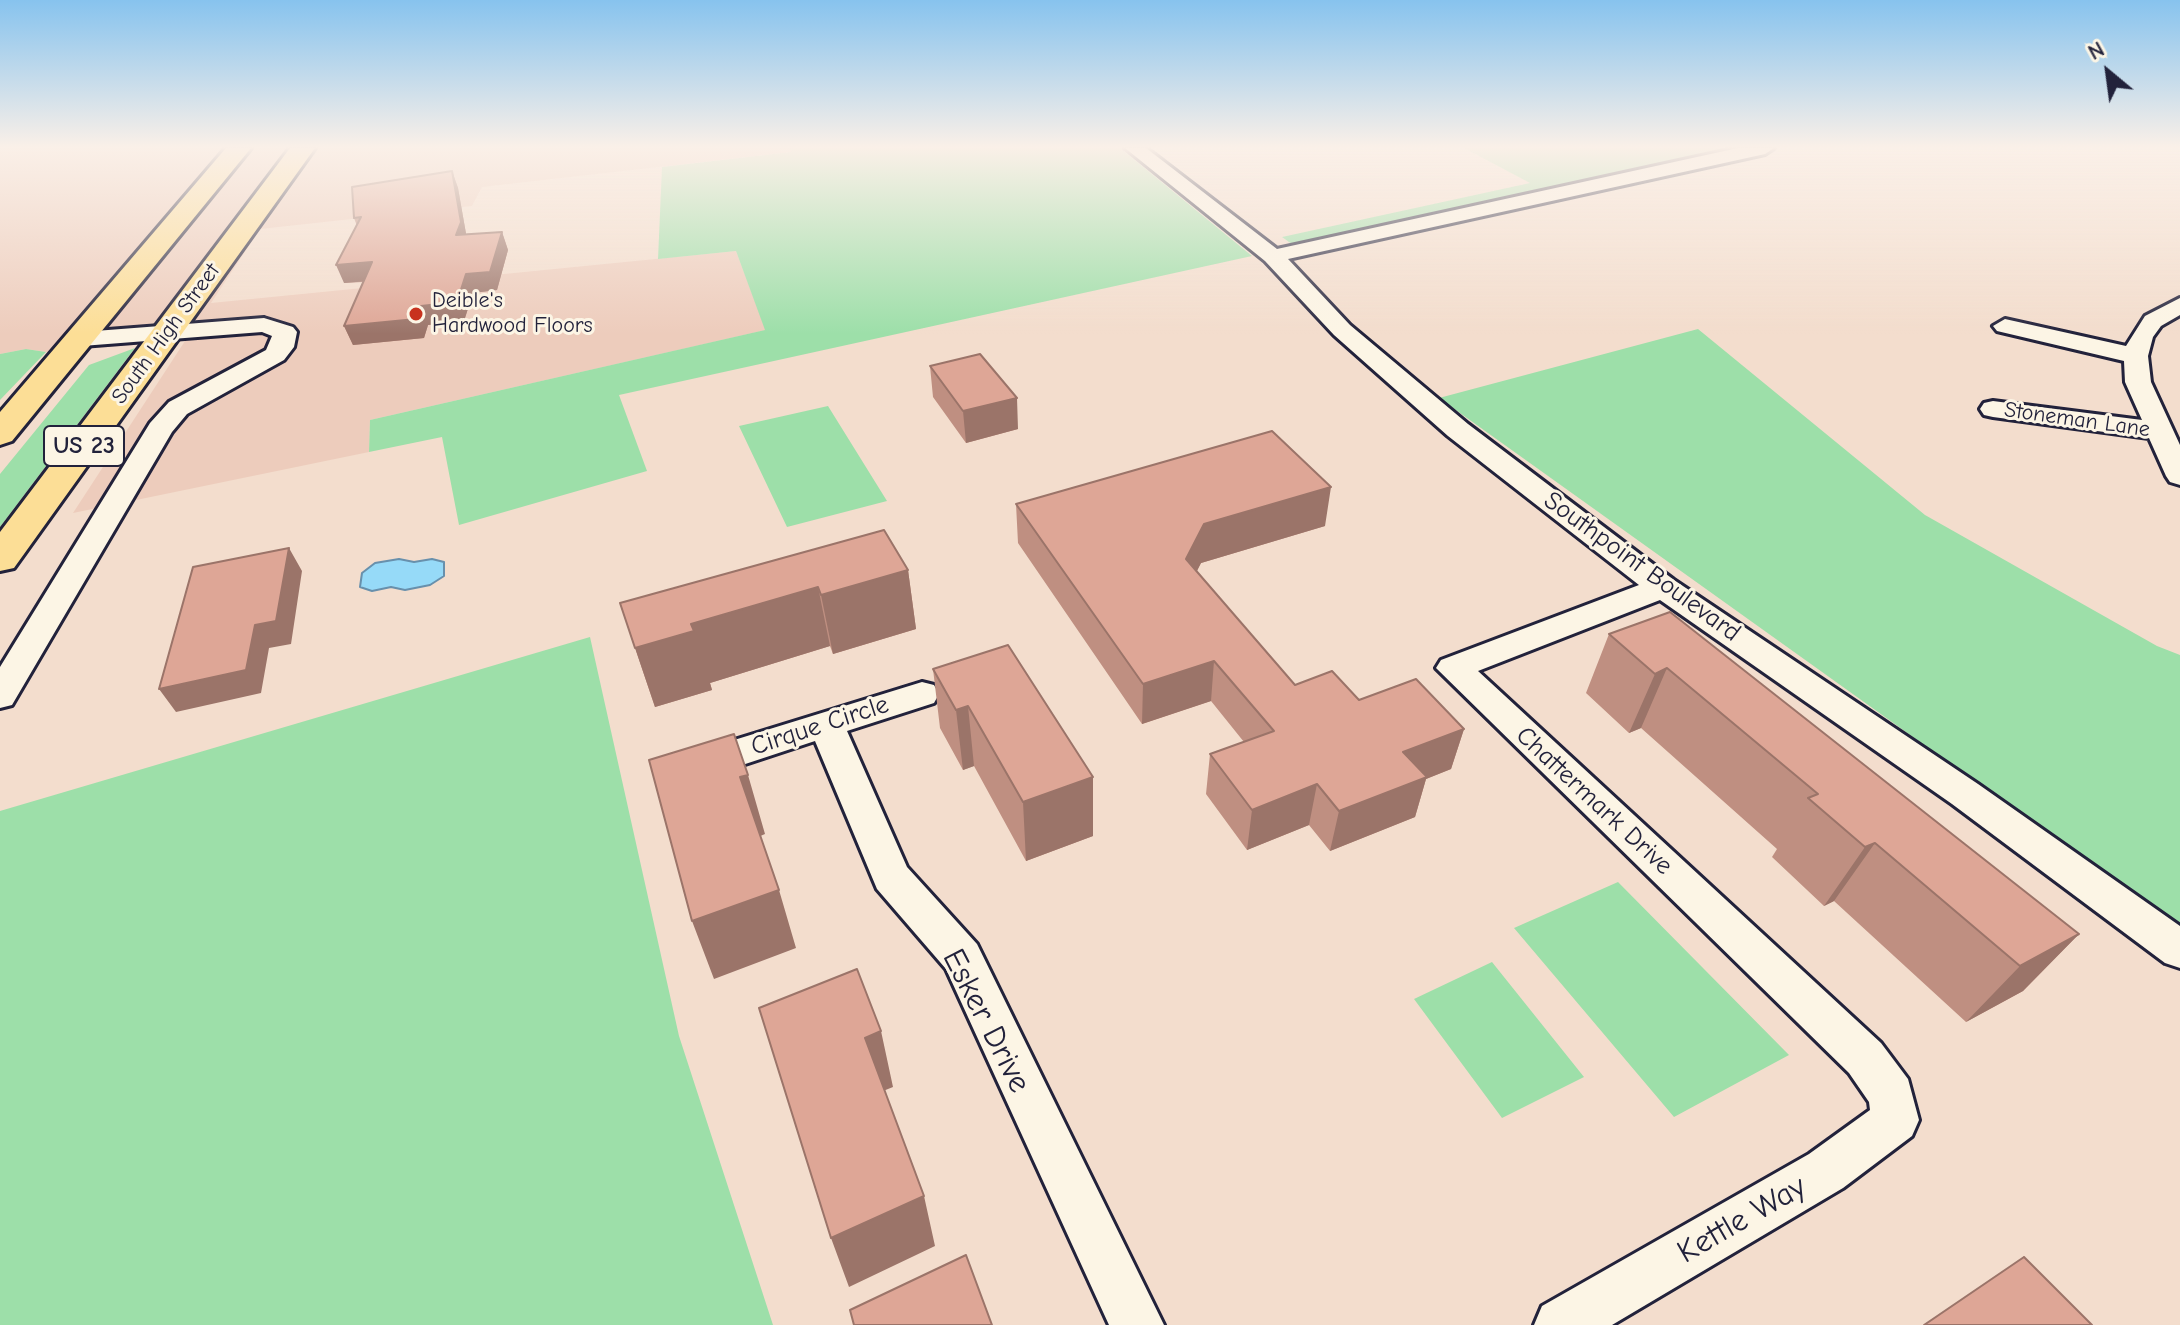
<!DOCTYPE html>
<style>
body{margin:0}
#map{position:relative;width:2180px;height:1325px;overflow:hidden;background:#f3ddcd;font-family:"Comic Neue",sans-serif}
canvas{display:block}
.north{position:absolute;left:2068px;top:32px;width:80px;height:80px;-webkit-text-stroke:6px #fcf5e5;paint-order:stroke;rotate:331deg;font-size:22px;font-weight:700;line-height:32px;text-align:center;color:#22223b}
.north::after{content:'';display:block;margin:auto;width:28px;height:36px;background:#22223b;clip-path:polygon(50% 0,100% 100%,50% 72%,0 100%)}
</style>
<div id="map">
<canvas width="2180" height="1325"></canvas>
<div class="north">N</div>
</div>
<script>
const context = document.querySelector('canvas').getContext('2d');
context.lineJoin = 'round';
function paint(path, color) {
  context.fillStyle = color;
  context.fill(path, 'evenodd');
}
function toPath(rows) {
  const path = new Path2D();
  for (const r of rows) {
    path.moveTo(r[0], r[1]);
    for (let i = 2; i < r.length; i += 2) path.lineTo(r[i], r[i + 1]);
  }
  return path;
}
function trace(path, color, width, dash) {
  context.strokeStyle = color;
  context.lineWidth = width;
  context.lineCap = dash ? 'butt' : 'round';
  context.setLineDash(dash || []);
  context.stroke(path);
}
function write(font, color, halo, rows, align = 'center') {
  context.font = font + ' "Comic Neue",sans-serif';
  context.lineWidth = 6;
  context.setLineDash([]);
  context.textBaseline = 'middle';
  context.strokeStyle = halo;
  context.fillStyle = color;
  for (const [text, x, y, turn = 0] of rows) {
    context.save();
    context.translate(x, y);
    context.rotate((+turn || 0) * Math.PI / 180);
    context.textAlign = isNaN(turn) ? turn : align;
    if (halo) context.strokeText(text, 0, 0);
    context.fillText(text, 0, 0);
    context.restore();
  }
}
const built = toPath([
 [0,148,790,148,792,152,482,187,472,206,260,229,211,303,736,251,766,330,370,420,369,452,73,513,185,341,46,352,26,349,0,354]
]);
const green = toPath([
 [790,148,1120,148,1252,256,619,395,647,471,459,525,442,437,369,452,370,420,765,330,736,251,658,259,662,167,791,152],
 [1464,148,1744,148,1296,247,1282,237,1530,183],
 [1698,329,1925,515,2157,646,2180,655,2180,928,1439,398],
 [135,348,0,527,0,474,89,365],
 [26,349,46,352,0,400,0,354],
 [828,406,887,501,787,527,739,426],
 [590,637,679,1036,773,1325,0,1325,0,811],
 [1618,882,1789,1055,1674,1117,1514,928],
 [1492,962,1584,1077,1502,1118,1414,999]
]);
const water = toPath([
 [399,559,414,562,432,559,444,562,444,576,430,585,405,590,391,587,372,591,360,587,362,573,375,563,399,559]
]);
const street = toPath([
 [1125,148,1146,148,1277,249,1738,148,1774,148,1765,154,1288,259,1350,325,1468,424,1674,580,1978,784,2180,926,2180,968,2165,963,1952,804,1660,600,1478,671,1881,1043,1908,1079,1919,1120,1912,1136,1843,1188,1612,1325,1534,1325,1542,1306,1809,1154,1870,1110,1869,1102,1849,1073,1436,668,1441,660,1639,585,1448,436,1334,335,1265,261,1125,148],
 [2180,298,2180,315,2161,326,2153,337,2148,356,2151,382,2180,445,2180,485,2170,482,2166,476,2149,438,1993,417,1984,415,1980,409,1984,403,1993,401,2142,420,2125,382,2124,361,1997,331,1993,326,2005,319,2126,346,2145,316,2180,298],
 [264,318,293,327,297,332,294,347,284,360,187,414,172,432,12,705,0,708,0,667,150,423,169,402,266,350,272,336,262,332,82,346,70,339,82,332,264,318],
 [922,682,934,685,939,694,934,703,847,731,907,867,977,944,1164,1325,1109,1325,946,969,877,889,815,741,718,773,705,769,700,759,705,749,922,682]
]);
const primary = toPath([
 [226,148,251,148,12,441,0,445,0,412,226,148],
 [290,148,315,148,14,568,0,571,0,532,290,148]
]);
const wall = toPath([
 [452,171,458,188,466,234,502,232,508,250,497,290,473,293,464,321,428,325,424,338,353,345,344,326,363,282,344,283,357,226,354,218],
 [930,366,1018,429,966,443,933,397],
 [1016,504,1325,526,1201,563,1196,572,1295,685,1359,700,1464,729,1451,769,1426,779,1415,817,1330,851,1309,825,1247,850,1206,794,1210,754,1244,742,1211,701,1142,724,1018,543],
 [908,570,916,629,833,654,830,646,710,683,712,690,655,707,620,603],
 [1670,612,2079,934,2023,991,1966,1022,1834,901,1824,906,1772,857,1777,849,1641,728,1629,733,1586,693,1609,634],
 [933,669,1093,836,1026,861,974,766,963,770,940,728]
]);
const shadedWall = toPath([
 [452,171,458,188,467,239,456,235],
 [502,232,508,250,497,290,473,293,464,321,428,325,424,338,353,345,344,326,421,306,466,274],
 [372,262,380,280,344,283,336,265],
 [1017,398,1018,429,966,443,963,411],
 [1331,487,1325,526,1201,563,1183,599,1186,559,1204,524],
 [289,548,302,571,291,644,269,648,261,693,176,712,159,689],
 [908,570,916,629,833,654,821,595],
 [818,587,830,646,710,683,712,690,655,707,635,648,691,624],
 [1214,661,1211,701,1142,724,1143,684],
 [1667,668,1641,728,1629,733,1655,674],
 [968,706,974,766,963,770,956,710],
 [1464,729,1451,769,1426,779,1415,817,1330,851,1339,811,1403,752],
 [748,775,765,834,758,837,740,777],
 [1093,777,1093,836,1026,861,1023,802],
 [1317,784,1309,825,1247,850,1252,810],
 [1875,843,1834,901,1824,906,1865,847],
 [779,890,796,948,714,979,692,921],
 [2079,934,2023,991,1966,1022,2020,966],
 [881,1031,893,1087,878,1093,865,1038],
 [924,1196,935,1246,849,1287,831,1238]
]);
const building = toPath([
 [452,171,461,222,456,235,502,232,490,272,466,274,457,302,421,306,416,319,344,326,372,262,336,265,361,217,354,218,352,187,452,171],
 [980,354,1017,398,963,411,930,366,980,354],
 [1272,431,1331,487,1204,524,1186,559,1295,685,1332,671,1359,700,1416,679,1464,729,1403,752,1427,777,1339,811,1317,784,1252,810,1210,754,1274,731,1214,661,1143,684,1016,504,1272,431],
 [884,530,908,570,821,595,818,587,691,624,694,631,635,648,620,603,884,530],
 [289,548,276,621,255,625,246,670,159,689,193,567,289,548],
 [1670,612,2079,934,2020,966,1875,843,1865,847,1808,798,1818,794,1667,668,1655,674,1609,634,1670,612],
 [1008,645,1093,777,1023,802,968,706,956,710,933,669,1008,645],
 [734,734,748,775,740,777,779,890,692,921,649,760,734,734],
 [857,969,881,1031,865,1038,924,1196,831,1238,759,1008,857,969],
 [966,1255,992,1325,854,1325,850,1310,966,1255],
 [2024,1257,2092,1325,1924,1325,2024,1257]
]);
const markers = [
 [416,314,8,"#c8321e"]
];
const farPoinames = [
 ["Deible's",432,301],
 ["Hardwood Floors",432,326]
];
const farStreetnames = [
 ["South High Street",166,334,-54],
 ["Stoneman Lane",2077,420,8]
];
const shields = [
 [84,446,80]
];
const shieldNames = [
 ["US 23",84,446]
];
const streetNames = [
 ["Southpoint Boulevard",1642,567,36],
 ["Cirque Circle",820,726,-18],
 ["Chattermark Drive",1594,801,43]
];
const nearStreetnames = [
 ["Esker Drive",986,1021,63],
 ["Kettle Way",1742,1220,-30]
];
paint(built, '#edccbc');
paint(green, '#9ddfa9');
paint(water, '#96daf8');
trace(water, '#6890ac', 2);
trace(street, '#22223b', 6);
trace(primary, '#22223b', 6);
paint(street, '#fcf5e5');
paint(primary, '#fcde96');
paint(wall, '#bf8f81');
paint(shadedWall, '#9b7469');
paint(building, '#dea696');
trace(building, '#9b7469', 2);
const sky = context.createLinearGradient(0, 0, 0, 334);
sky.addColorStop(0, '#87c3ee');
sky.addColorStop(0.44, '#faf0e8');
sky.addColorStop(1, '#faf0e800');
context.fillStyle = sky;
context.fillRect(0, 0, 2180, 334);
for (const [x, y, r, color] of markers) {
  const dot = new Path2D();
  dot.arc(x, y, r, 0, 2 * Math.PI);
  context.fillStyle = color;
  context.fill(dot);
  trace(dot, '#fcf5e5', 3);
}
write('22px', '#22223b', '#fcf5e5', farPoinames, 'left');
write('22px', '#22223b', '#fcf5e5', farStreetnames);
for (const [x, y, w] of shields) {
  const box = new Path2D();
  box.roundRect(x - w / 2, y - 20, w, 40, 6);
  context.fillStyle = '#fcf5e5';
  context.fill(box);
  trace(box, '#22223b', 2);
}
write('bold 24px', '#22223b', null, shieldNames);
write('26px', '#22223b', '#fcf5e5', streetNames);
write('32px', '#22223b', '#fcf5e5', nearStreetnames);
</script>
